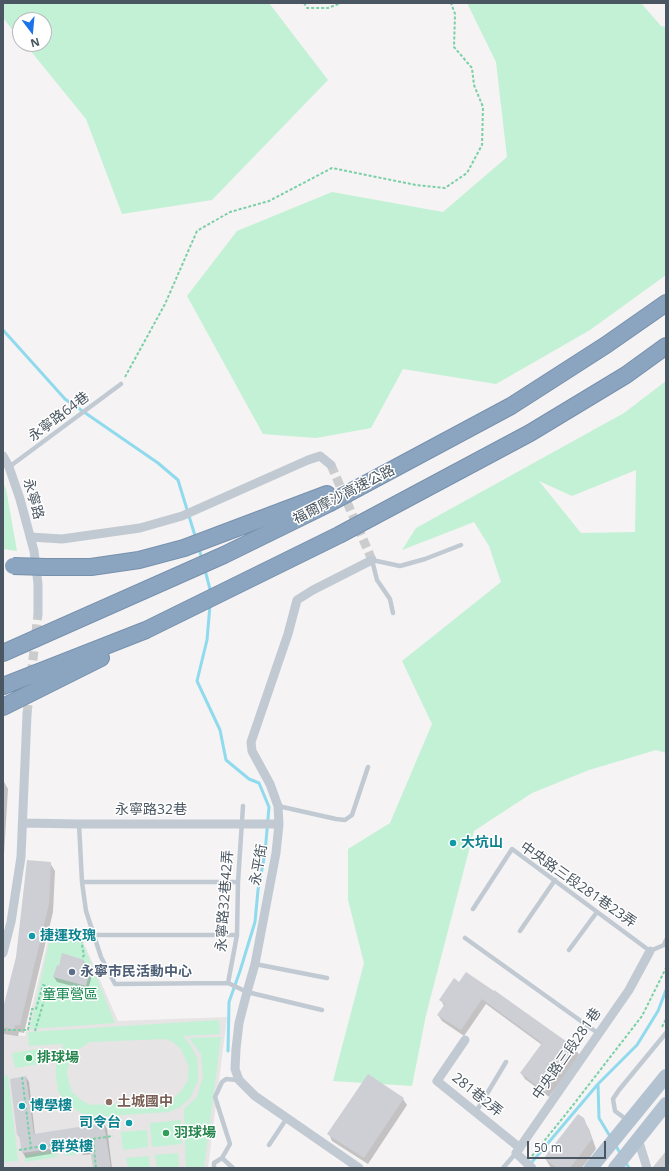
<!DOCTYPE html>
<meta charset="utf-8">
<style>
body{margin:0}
#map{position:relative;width:669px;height:1171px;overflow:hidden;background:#f5f3f3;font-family:"Open Sans",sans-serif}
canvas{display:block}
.frame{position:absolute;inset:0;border:4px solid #4a5661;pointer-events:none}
.north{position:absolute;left:12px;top:12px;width:40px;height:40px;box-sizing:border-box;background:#fff;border:1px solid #b7bbc0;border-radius:50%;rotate:164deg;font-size:11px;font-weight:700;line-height:16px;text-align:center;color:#4a5661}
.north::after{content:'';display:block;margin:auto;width:14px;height:18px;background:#1a73e8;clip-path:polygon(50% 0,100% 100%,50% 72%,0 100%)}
.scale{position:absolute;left:527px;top:1141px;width:79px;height:18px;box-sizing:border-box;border:2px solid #4a5661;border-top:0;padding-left:5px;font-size:12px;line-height:14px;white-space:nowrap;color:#4a5661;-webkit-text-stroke:3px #fff;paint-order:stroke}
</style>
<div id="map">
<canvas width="669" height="1171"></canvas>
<div class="frame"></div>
<div class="north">N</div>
<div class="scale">50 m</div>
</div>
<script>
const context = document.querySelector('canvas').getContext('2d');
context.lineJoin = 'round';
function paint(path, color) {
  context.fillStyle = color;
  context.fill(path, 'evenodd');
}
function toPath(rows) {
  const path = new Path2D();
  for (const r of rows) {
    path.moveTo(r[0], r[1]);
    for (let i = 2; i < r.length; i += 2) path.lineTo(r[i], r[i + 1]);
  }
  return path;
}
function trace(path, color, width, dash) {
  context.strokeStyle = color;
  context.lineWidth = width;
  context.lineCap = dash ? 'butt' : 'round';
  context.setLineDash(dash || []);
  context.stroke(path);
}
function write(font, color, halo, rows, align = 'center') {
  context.font = font + ' "Open Sans","Noto Sans TC",sans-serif';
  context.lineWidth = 3;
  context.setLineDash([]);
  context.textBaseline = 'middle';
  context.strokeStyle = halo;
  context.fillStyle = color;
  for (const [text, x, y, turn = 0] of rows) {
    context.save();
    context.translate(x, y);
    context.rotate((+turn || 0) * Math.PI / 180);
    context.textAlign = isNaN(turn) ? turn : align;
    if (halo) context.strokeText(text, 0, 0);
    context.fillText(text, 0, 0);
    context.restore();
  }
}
const education = toPath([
 [49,936,82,939,118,1021,227,1017,208,1168,3,1168,3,1034,25,1036]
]);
const green = toPath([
 [3,3,269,3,328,80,212,200,122,214,86,119,25,44,44,44,44,20,20,20,20,39,3,18],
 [467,3,641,3,661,26,666,27,666,275,590,330,496,384,403,369,371,428,316,438,263,434,187,296,237,231,332,192,443,212,507,157,496,62],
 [666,381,666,753,656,750,589,770,532,793,474,831,426,1015,412,1086,333,1081,364,963,348,900,348,849,390,823,432,724,402,661,501,582,489,546,474,522,402,550,416,528,624,413],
 [636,470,635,532,581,533,539,481,572,496],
 [3,483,6,489,17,551,3,549],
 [50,938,82,941,115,1023,30,1029],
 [219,1020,220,1034,183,1036,191,1046,197,1058,198,1070,198,1081,190,1098,179,1108,168,1112,92,1117,82,1114,65,1101,58,1091,56,1076,56,1062,59,1052,64,1044,29,1046,28,1032],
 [165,1039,173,1042,181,1049,189,1067,188,1080,182,1090,175,1097,165,1101,91,1105,81,1100,72,1092,69,1083,67,1073,70,1058,79,1049,90,1042],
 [221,1037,204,1168,186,1168,184,1109,197,1097,203,1076,201,1054,189,1038],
 [44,1048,46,1063,15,1068,12,1053],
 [8,1075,18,1161,3,1162,3,1076],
 [181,1120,182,1144,152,1147,150,1123],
 [147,1130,148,1147,123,1150,121,1132],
 [77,1146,78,1154,65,1156,64,1148],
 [56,1150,57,1157,25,1162,25,1155],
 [178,1153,179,1168,157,1168,155,1155],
 [149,1156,150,1168,128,1168,126,1158]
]);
const shadow = toPath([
 [3,780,8,789,4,854,3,854],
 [50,863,55,871,53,912,24,1033,19,1032,18,1036,4,1034,3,1032,3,1013],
 [84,961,86,966,90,968,93,972,88,990,57,982,54,977,60,967],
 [460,983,494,992,495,991,576,1050,580,1056,549,1097,525,1079,521,1073,542,1045,486,1004,464,1036,442,1021,438,1015,444,1006,441,1000],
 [26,1077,29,1082,35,1135,104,1124,107,1129,112,1168,94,1168,92,1154,83,1155,80,1149,26,1158,23,1153,21,1139,18,1135],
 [403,1099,407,1105,368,1164,332,1141,329,1134],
 [583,1119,589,1129,596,1149,582,1168,551,1168,545,1158]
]);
const stream = toPath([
 [3,330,65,399,158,463,178,480,196,539],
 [199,548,202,560],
 [205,570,211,593],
 [210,605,207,640,197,681,220,730,226,760,249,779,259,783,269,807,265,853,258,890,255,922,240,971,229,1002,228,1051],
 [611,1138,599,1118,598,1084,637,1045,658,1011,666,990],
 [615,1144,621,1155],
 [625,1161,629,1168],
 [532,1162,598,1084]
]);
const building = toPath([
 [27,860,51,862,49,904,20,1025,15,1025,14,1029,3,1027,3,1008,16,957],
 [62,953,84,960,83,965,91,967,86,986,53,977,57,965,59,966],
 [466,972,494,991,494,990,577,1049,546,1092,520,1073,542,1043,482,999,461,1030,437,1015,445,1004,439,1000,454,978,459,982],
 [368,1074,404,1098,364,1158,327,1134],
 [26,1076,34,1134,104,1123,111,1168,93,1168,90,1149,79,1150,79,1145,22,1153,19,1135,17,1135,10,1079],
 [578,1114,584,1118,592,1139,570,1168,557,1168,544,1158],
 [666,1151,666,1168,653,1168,653,1167]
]);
const streetTunnel = toPath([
 [331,465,372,560],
 [27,714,38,614]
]);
const path = toPath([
 [304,3,307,8,328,8,341,3],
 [125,377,165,304,197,231,230,212,269,201,332,168,416,185,445,188,467,173,482,145,483,107,474,85,472,68,454,47,455,14,451,3],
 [80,935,84,955,82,959],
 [662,1027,666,1019],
 [3,1030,28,1030,32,1009,36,1009,43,985,48,987],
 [35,1031,48,987,73,991,76,984],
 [22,1077,31,1148,93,1139,96,1168],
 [93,1139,113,1136],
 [19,1150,31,1148],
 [532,1156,570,1109,642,1016,666,968]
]);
const lane = toPath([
 [9,467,121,384],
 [393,613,390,599,377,580,372,560,400,566,425,559,461,545],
 [243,806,238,882,237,935,228,983,247,992,322,1010],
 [278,806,336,819,345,820,352,815,368,767],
 [79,824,82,882,86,911,101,957,115,984,228,983],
 [82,882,238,882],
 [473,909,512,849,650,951,664,945,666,940],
 [520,931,555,880],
 [94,935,237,935],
 [465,938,599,1034],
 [569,950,597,912],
 [255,964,327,978],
 [476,1112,506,1062],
 [627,1120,615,1111,613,1099,619,1090,666,1033],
 [269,1145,287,1118],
 [222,1158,233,1168],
 [214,1168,214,1163,222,1158,230,1144,215,1097,222,1082,226,1079,238,1080],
 [503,1168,516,1153]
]);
const street = toPath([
 [3,456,9,467,20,499,34,551,38,584,38,614],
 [30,537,62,539,140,528,182,516,308,460,320,456,331,465],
 [23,823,79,824,279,824],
 [3,953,11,922,21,857,27,714],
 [465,1040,437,1081,520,1148],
 [638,1139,647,1168],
 [359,1168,255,1096,239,1080,235,1069,236,1049,239,1023,247,992,255,964,276,853,279,824,278,806,270,784,252,751,251,742,288,634,297,600,313,590,372,560],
 [532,1168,516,1153,629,990,650,951]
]);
const primary = toPath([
 [591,1168,666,1076],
 [615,1168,666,1104]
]);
const highway = toPath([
 [46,567,91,567,139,560,184,548,327,494],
 [3,653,224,555,328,504,511,406,606,345,666,303],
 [3,686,146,630,339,535,530,433,626,375,666,346],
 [3,707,101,658]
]);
const highwayBridge = toPath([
 [13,566,46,567]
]);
const markers = [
 [453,843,4,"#0f9aa8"],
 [32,936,4,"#0f9aa8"],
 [72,972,4,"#5c6f8a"],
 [29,1058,4,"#2e9e5b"],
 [109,1102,4,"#8d6e63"],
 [22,1106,4,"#0f9aa8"],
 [129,1123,4,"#0f9aa8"],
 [166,1133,4,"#2e9e5b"],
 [43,1147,4,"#0f9aa8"]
];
const streetNames = [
 ["永寧路64巷",59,417,-37],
 ["福爾摩沙高速公路",344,495,-27],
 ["永寧路",33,499,74],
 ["永寧路32巷",151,810],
 ["永平街",259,865,-80],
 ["中央路三段281巷23弄",578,885,35],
 ["永寧路32巷42弄",225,901,-86],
 ["中央路三段281巷",567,1054,-55],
 ["281巷2弄",477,1095,39]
];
const cultureNames = [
 ["大坑山",461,843],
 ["捷運玫瑰",40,936],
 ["博學樓",30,1106],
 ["司令台",121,1123,"right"],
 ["群英樓",51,1147]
];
const serviceNames = [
 ["永寧市民活動中心",80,972]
];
const parkNames = [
 ["童軍營區",70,995]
];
const leisureNames = [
 ["排球場",37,1058],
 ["羽球場",174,1133]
];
const educationNames = [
 ["土城國中",117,1102]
];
paint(education, '#e6e4e5');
paint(green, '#c3f1d5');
paint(shadow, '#0003');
trace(stream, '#90daee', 3);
paint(building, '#cdcfd5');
trace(streetTunnel, '#caccce', 9, [9, 4.5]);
trace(highway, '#7690ad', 18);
trace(path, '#7ad0a6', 2, [3, 2]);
trace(lane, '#c1cad2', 4.5);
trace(street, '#c1cad2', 9);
trace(primary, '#b3c2d1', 14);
trace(highway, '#8ba5c1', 16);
trace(highwayBridge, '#7690ad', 18, []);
trace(highwayBridge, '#8ba5c1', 16);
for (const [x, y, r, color] of markers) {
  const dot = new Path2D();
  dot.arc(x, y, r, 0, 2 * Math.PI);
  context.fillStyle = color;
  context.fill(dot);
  trace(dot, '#fff', 1.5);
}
write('14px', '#4a5661', '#fff', streetNames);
write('bold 14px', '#0d838f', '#fff', cultureNames, 'left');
write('bold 14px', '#4e5e75', '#fff', serviceNames, 'left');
write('14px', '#17864f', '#fff', parkNames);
write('bold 14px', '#27864d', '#fff', leisureNames, 'left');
write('bold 14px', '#785e54', '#fff', educationNames, 'left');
</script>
